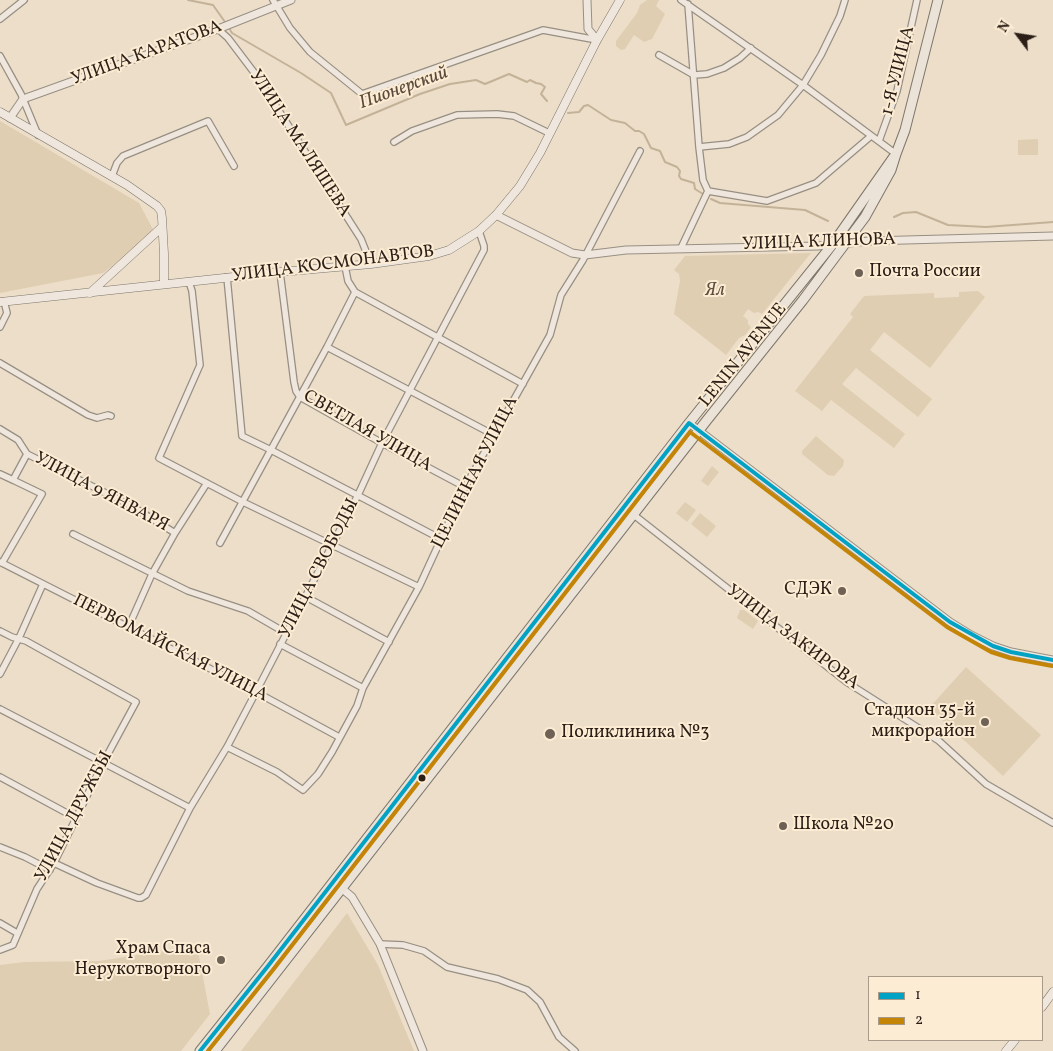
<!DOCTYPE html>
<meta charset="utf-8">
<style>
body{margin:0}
#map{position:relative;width:1053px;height:1051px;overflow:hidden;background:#ecdec9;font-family:Vollkorn,serif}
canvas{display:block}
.legend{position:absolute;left:868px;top:976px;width:175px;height:65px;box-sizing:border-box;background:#fcecd3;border:1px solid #a89a88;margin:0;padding:6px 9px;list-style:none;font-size:15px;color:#2a1e17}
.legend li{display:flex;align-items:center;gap:10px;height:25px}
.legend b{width:25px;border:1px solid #a89a88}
.north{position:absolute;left:993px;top:10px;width:50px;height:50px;-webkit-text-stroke:4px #fcecd3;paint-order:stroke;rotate:301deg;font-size:14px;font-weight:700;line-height:20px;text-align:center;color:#2a1e17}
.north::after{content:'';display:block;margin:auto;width:18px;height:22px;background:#2a1e17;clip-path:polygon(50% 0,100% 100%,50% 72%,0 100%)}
</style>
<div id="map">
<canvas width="1053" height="1051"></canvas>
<ul class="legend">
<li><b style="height:6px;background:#02a2c5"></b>1</li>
<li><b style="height:6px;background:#c48406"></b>2</li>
</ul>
<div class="north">N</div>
</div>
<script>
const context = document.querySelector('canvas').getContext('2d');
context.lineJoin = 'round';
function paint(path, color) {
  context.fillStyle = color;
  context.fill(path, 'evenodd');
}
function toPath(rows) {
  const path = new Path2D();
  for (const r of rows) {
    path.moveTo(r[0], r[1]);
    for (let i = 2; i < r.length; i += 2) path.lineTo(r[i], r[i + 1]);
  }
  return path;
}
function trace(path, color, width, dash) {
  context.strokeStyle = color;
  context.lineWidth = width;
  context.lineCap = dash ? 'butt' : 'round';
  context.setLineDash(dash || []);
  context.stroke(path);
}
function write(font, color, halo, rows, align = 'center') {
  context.font = font + ' Vollkorn,serif';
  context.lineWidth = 4;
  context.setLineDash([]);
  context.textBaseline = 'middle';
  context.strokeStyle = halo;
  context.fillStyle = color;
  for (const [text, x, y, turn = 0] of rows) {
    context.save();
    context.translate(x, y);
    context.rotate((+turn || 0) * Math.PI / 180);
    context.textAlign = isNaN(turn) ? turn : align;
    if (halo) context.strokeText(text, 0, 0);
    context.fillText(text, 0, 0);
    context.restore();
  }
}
const green = toPath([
 [647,0,659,0,656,6,665,14,652,39,644,42,634,35,625,49,621,50,616,46,616,41,637,13,640,5],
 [0,121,139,203,155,233,103,273,0,293],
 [1038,139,1038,155,1018,155,1018,140],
 [811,253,762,314,758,312,754,313,748,309,743,316,748,320,748,324,751,327,745,335,739,338,726,355,674,314,680,281,679,274,674,270,685,256],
 [978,291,985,297,930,368,884,332,870,350,932,399,918,417,856,368,842,384,905,434,894,448,831,400,822,411,795,391,853,317,850,314,864,296,934,293,934,298,959,297,959,292],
 [816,436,844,460,843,466,834,476,828,475,802,454,802,451],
 [712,466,719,472,708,486,701,481],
 [685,502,696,510,687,522,676,513],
 [700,513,716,526,707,537,691,524],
 [740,610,744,610,758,621,753,629,737,618],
 [966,667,1041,735,1003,776,929,708],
 [347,913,378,965,414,1051,241,1051],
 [197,946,210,1014,181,1051,0,1051,0,965,24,962,99,961]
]);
const stream = toPath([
 [188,0,213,5,225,22],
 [229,28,232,33,301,73,331,93,346,125,420,94,450,84,476,80,485,84,509,74,527,82,530,80,536,83,541,84,545,87,541,94,547,101],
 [568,113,579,112,584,106,588,105,611,120,625,123,635,131,639,131,644,134,651,148,660,151,665,162,677,167,680,171,679,176,681,179,694,183,695,189,703,194],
 [711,199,720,203,805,210,828,221],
 [894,217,903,213,916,212,948,225,986,227,1053,222]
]);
const minor = toPath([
 [273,0,290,28,310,52,362,94,543,30,597,40],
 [681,0,803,85,896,154],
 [0,19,24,0],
 [218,29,228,38,256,75,361,239,371,264],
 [659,55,694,75,707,74,724,68,740,58,751,48],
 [0,56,21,94,38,135],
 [879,141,897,91,917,0],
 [394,142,412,131,457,115,497,114,514,116,549,133],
 [699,147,729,144,747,137,778,115,803,85,821,55,840,16,845,0],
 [112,176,117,163,123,156,208,121,234,166],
 [708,191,767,201,816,183,871,136],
 [681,248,708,191,703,180,699,147,688,4],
 [345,266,348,281,355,292,523,384],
 [280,272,294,382,296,391,300,397,382,443,465,487],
 [227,277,242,436,271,450,441,539],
 [189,282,192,291,200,365,159,458,243,502,419,587],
 [0,327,7,313,4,301],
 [327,347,494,435],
 [0,363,88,415,97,418,108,415,111,416],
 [0,429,18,440,27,454],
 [0,474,13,480],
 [634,515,848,683,939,741,986,784,1053,823],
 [73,534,188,591,248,611,286,633],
 [220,543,327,347,355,292],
 [0,562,256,692,339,737],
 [2,563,42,494,13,480,27,454,130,505,175,533],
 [306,597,389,642],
 [128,628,152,574,175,533,207,483],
 [0,631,12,637,26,641,136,702,103,763,54,863,37,889,13,945,0,950],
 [280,644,363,688],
 [0,674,19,638,43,584],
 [0,709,190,808],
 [227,747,277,772,303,790,318,774,332,752,357,706,363,688,419,587,465,487,550,335,561,295,583,260,640,151],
 [0,777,76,818],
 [0,847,25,857,50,870],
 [54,863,97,883,138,898,141,898,146,895,190,808,227,747,256,692,358,495,382,443,484,250,484,246,479,231],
 [0,923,17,933],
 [380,944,403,945,424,951,447,967,498,979,527,990,540,1002,559,1037,575,1051]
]);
const tertiary = toPath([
 [587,0,588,29,597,40],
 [10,118,23,99,218,29,291,0],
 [496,215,572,253,585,255,626,250,818,246,869,241,1053,236],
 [689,423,950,622,971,635,993,646,1011,652,1053,660],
 [339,886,352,897,380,944,423,1051]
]);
const secondary = toPath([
 [0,112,127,185,157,206,161,211,162,218,164,254,164,284],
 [90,293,162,227],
 [0,302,280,272,371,264,429,256,449,250,479,231,496,215,520,186,540,153,597,40,620,0],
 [1042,1007,1053,992],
 [1006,1051,1015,1040]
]);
const primary = toPath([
 [200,1051,268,966,689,423,832,245,893,158],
 [215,1051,707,420,803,300,865,217,891,170,896,154,905,130,938,0]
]);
const bus1 = toPath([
 [200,1051,268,966,689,423,950,622,993,646,1011,652,1053,660]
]);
const bus2 = toPath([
 [208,1051,273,970,690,432,947,627,991,652,1010,658,1052,666]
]);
const markers = [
 [859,273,5,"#6e6155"],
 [842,591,5,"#6e6155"],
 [985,722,5,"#6e6155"],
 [550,734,6,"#6e6155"],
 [422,778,4.5,"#2a1e17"],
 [783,826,5,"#6e6155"],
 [221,960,5,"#6e6155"]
];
const streetNames = [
 ["УЛИЦА КАРАТОВА",147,54,-20],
 ["1-Я УЛИЦА",899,71,-76],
 ["УЛИЦА МАЛЯШЕВА",299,144,57],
 ["УЛИЦА КЛИНОВА",819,243,-2],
 ["УЛИЦА КОСМОНАВТОВ",333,265,-7],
 ["LENIN AVENUE",744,356,-51],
 ["СВЕТЛАЯ УЛИЦА",367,432,30],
 ["ЦЕЛИННАЯ УЛИЦА",476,473,-63],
 ["УЛИЦА 9 ЯНВАРЯ",101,493,28],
 ["УЛИЦА СВОБОДЫ",320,569,-63],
 ["УЛИЦА ЗАКИРОВА",792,638,37],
 ["ПЕРВОМАЙСКАЯ УЛИЦА",170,649,27],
 ["УЛИЦА ДРУЖБЫ",75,817,-62]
];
const poiNames = [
 ["Почта России",869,273],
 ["СДЭК",832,591,"right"],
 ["Стадион 35-й",975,712,"right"],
 ["микрорайон",975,733,"right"],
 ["Поликлиника №3",561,734],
 ["Школа №20",793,826],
 ["Храм Спаса",211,950,"right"],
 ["Нерукотворного",211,971,"right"]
];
const parkNames = [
 ["Ял",715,292]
];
const waterNames = [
 ["Пионерский",404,89,-20]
];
paint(green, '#e0ceb2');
trace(stream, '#c4b298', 2);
trace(minor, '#988f83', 8);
trace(tertiary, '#988f83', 9);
trace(secondary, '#7e766a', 9);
trace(primary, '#7e766a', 11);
trace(minor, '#efe7dd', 5.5);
trace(tertiary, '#efe7dd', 7);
trace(secondary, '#efe7dd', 8);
trace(primary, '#ebe3d7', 9);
trace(bus1, '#02a2c5', 4);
trace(bus2, '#c48406', 4);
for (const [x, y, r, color] of markers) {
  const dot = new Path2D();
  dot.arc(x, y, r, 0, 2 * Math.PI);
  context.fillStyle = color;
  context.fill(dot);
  trace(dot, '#fcecd3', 2);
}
write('18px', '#2a1e17', '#fcecd3', streetNames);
write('18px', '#2a1e17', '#fcecd3', poiNames, 'left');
write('italic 18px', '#5e4f40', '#fcecd3', parkNames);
write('italic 19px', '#5a4b3d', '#fcecd3', waterNames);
</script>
